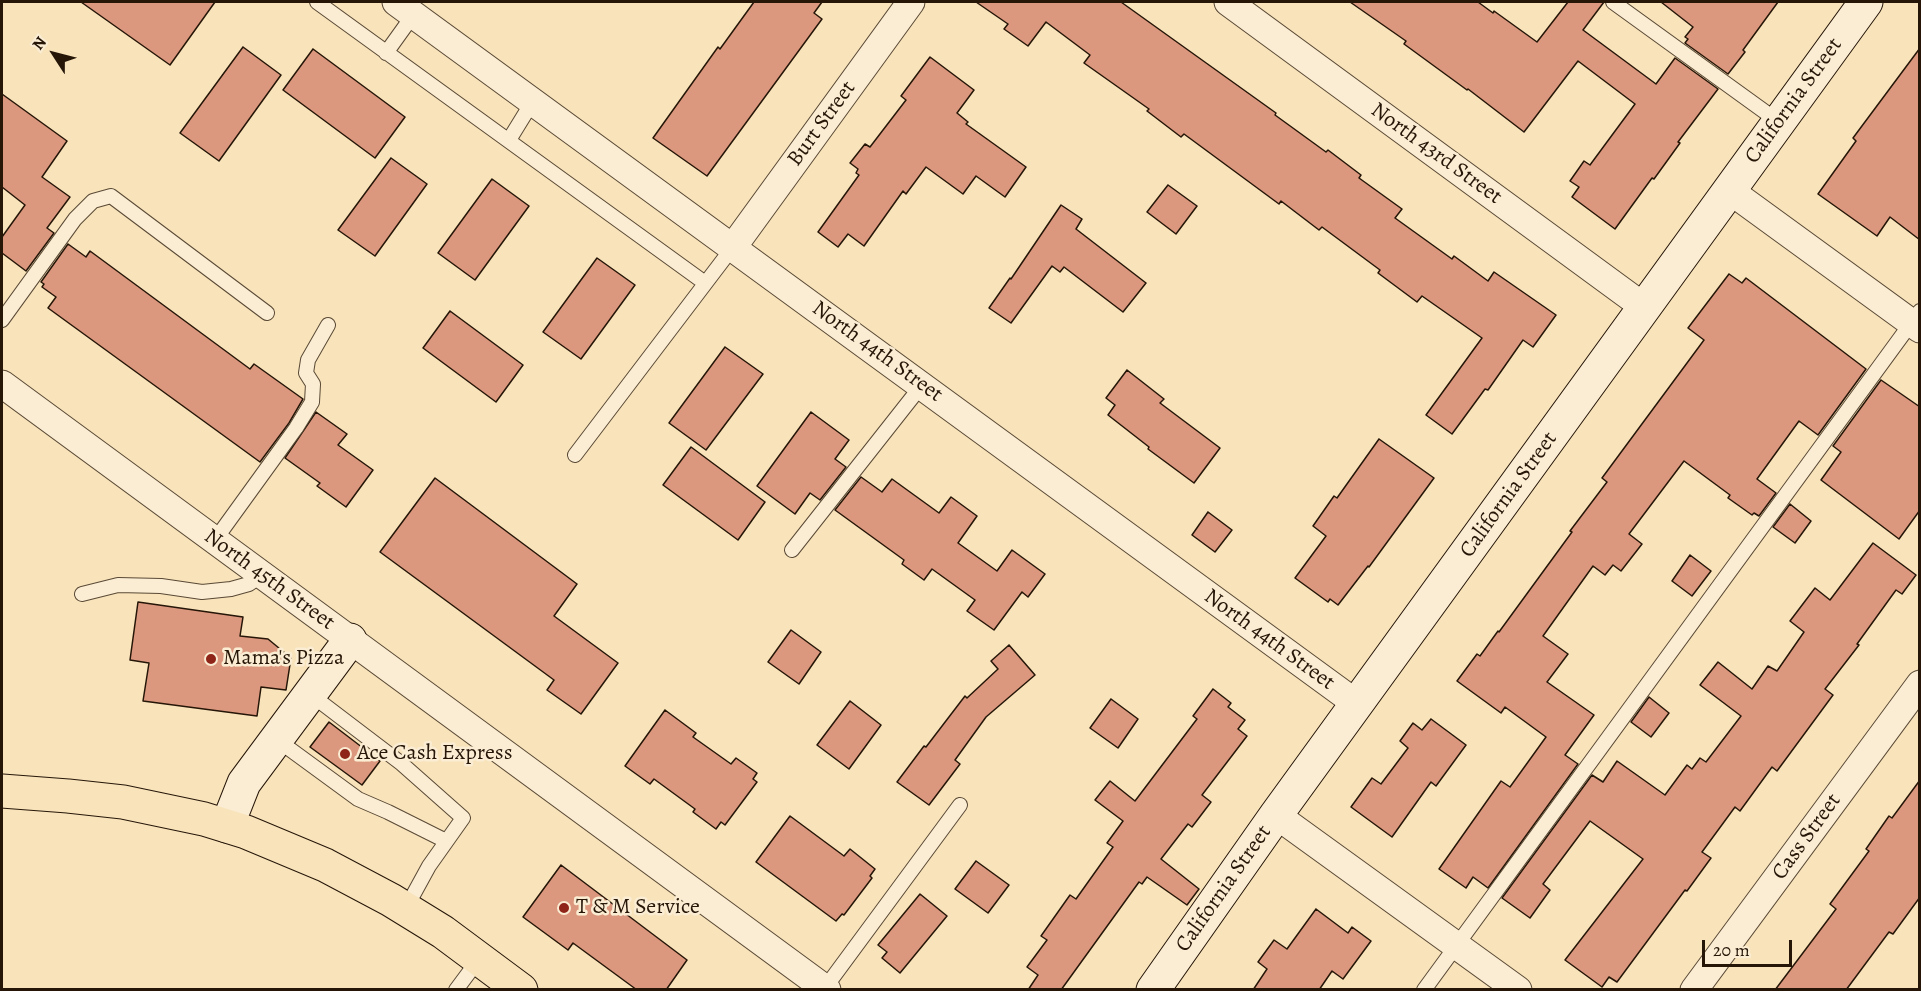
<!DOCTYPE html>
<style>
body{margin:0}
#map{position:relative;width:1921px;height:991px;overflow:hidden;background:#f8e3bb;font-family:Alegreya,serif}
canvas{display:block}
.frame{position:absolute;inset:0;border:3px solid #261608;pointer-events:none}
.north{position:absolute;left:24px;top:24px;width:60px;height:60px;-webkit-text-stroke:4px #faedd3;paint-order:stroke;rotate:306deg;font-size:16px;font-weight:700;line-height:24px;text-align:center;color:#261608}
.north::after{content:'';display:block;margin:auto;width:21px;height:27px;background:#261608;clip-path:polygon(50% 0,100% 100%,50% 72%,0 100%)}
.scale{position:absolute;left:1702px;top:940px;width:90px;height:27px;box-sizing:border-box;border:3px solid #261608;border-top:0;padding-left:8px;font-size:18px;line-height:21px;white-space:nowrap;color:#261608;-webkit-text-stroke:4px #faedd3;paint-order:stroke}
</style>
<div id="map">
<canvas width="1921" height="991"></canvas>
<div class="frame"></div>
<div class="north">N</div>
<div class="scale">20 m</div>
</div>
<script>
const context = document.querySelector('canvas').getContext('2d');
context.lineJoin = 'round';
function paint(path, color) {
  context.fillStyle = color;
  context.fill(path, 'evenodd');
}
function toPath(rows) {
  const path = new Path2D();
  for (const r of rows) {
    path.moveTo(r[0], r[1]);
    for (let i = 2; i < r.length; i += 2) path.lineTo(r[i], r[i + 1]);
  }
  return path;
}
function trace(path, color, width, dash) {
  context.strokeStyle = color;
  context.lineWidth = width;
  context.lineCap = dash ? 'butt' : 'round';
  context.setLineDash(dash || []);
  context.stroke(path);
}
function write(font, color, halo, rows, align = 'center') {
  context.font = font + ' Alegreya,serif';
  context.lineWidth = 5;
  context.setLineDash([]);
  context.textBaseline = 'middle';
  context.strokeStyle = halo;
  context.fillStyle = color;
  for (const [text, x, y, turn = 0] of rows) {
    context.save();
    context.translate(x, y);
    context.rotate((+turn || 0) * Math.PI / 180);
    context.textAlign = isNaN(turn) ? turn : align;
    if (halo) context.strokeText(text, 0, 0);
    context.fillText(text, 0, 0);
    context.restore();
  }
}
const building = toPath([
 [81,2,215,2,170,65,81,2],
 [754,2,822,2,814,13,822,19,707,176,653,138,718,47,720,49,754,2],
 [976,2,1121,2,1276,113,1275,115,1326,152,1328,150,1361,175,1359,178,1402,209,1395,218,1452,259,1454,256,1488,281,1494,272,1556,315,1533,347,1523,340,1488,390,1485,389,1452,434,1426,415,1482,338,1422,296,1417,302,1378,273,1380,270,1322,227,1319,230,1281,201,1279,204,1184,134,1181,137,1147,111,1149,109,1084,63,1090,55,1046,22,1028,46,1004,29,1008,24,976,2],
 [1350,2,1478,2,1493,13,1494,11,1537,42,1568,2,1604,2,1583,30,1656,84,1675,58,1718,89,1678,142,1680,143,1654,179,1652,178,1615,229,1572,197,1579,187,1570,181,1584,161,1590,165,1635,104,1578,61,1524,132,1468,89,1467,90,1404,44,1406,41,1350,2],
 [1661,2,1778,2,1743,50,1745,52,1728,74,1685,43,1688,39,1685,37,1693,27,1661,2],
 [243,47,281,75,219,161,180,133,243,47],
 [1920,48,1920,240,1890,217,1877,236,1818,194,1856,141,1853,138,1920,48],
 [313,49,405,117,375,158,283,90,313,49],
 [930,57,974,90,957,113,968,122,966,124,1026,167,1005,197,976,176,963,194,926,167,906,194,903,191,864,246,848,234,838,247,818,232,859,175,856,173,858,169,850,163,865,144,870,147,906,100,901,96,930,57],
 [2,94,67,141,42,177,70,197,47,228,54,233,26,271,2,253,2,237,25,205,2,187,2,94],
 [391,158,427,184,375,256,338,230,391,158],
 [492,179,529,206,475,280,438,253,492,179],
 [1168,185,1197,206,1176,234,1147,212,1168,185],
 [1061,205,1082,219,1076,229,1146,283,1123,312,1064,267,1060,272,1052,266,1011,323,989,308,1010,278,1011,279,1061,205],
 [68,244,86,257,90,251,250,369,254,364,303,399,289,423,260,462,48,308,56,297,42,287,44,284,41,282,68,244],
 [597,258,635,285,581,359,543,332,597,258],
 [1729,274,1742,283,1746,278,1866,369,1818,435,1799,421,1757,479,1776,493,1759,516,1754,513,1752,515,1728,498,1730,495,1684,461,1629,534,1642,544,1621,571,1613,565,1605,575,1593,566,1543,636,1568,654,1547,682,1594,715,1565,755,1578,764,1488,888,1473,877,1466,888,1439,869,1501,781,1510,787,1546,737,1505,707,1501,713,1457,681,1477,654,1480,656,1498,631,1499,632,1572,532,1570,531,1607,482,1602,478,1704,340,1688,328,1729,274],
 [450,311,523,365,496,402,423,348,450,311],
 [725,347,763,374,706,450,669,423,725,347],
 [1127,370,1164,399,1160,403,1220,448,1194,483,1148,449,1149,447,1108,415,1115,405,1106,398,1127,370],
 [1881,380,1920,407,1920,510,1899,539,1821,480,1841,452,1833,446,1881,380],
 [316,412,347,434,338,445,373,470,346,507,317,486,320,483,285,458,316,412],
 [811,412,849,440,835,459,846,467,820,500,810,493,795,514,757,486,811,412],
 [1379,439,1434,478,1369,567,1368,566,1338,605,1330,599,1328,602,1295,578,1326,536,1313,526,1334,496,1337,498,1379,439],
 [691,447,765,502,738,540,663,485,691,447],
 [861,477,882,492,892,479,939,513,951,497,977,516,958,543,997,571,1012,550,1045,574,1028,597,1022,592,994,630,967,611,975,600,932,569,924,580,902,564,904,560,835,510,861,477],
 [435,478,577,584,554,616,618,663,581,714,547,690,554,680,380,552,435,478],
 [1790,504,1811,521,1795,543,1773,527,1790,504],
 [1208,512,1232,530,1215,552,1192,535,1208,512],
 [1873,543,1916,575,1902,594,1896,590,1857,644,1859,645,1825,689,1833,695,1777,771,1772,767,1740,811,1735,807,1702,852,1711,858,1687,891,1685,890,1617,982,1609,977,1602,987,1565,960,1643,859,1590,821,1543,884,1550,890,1530,918,1502,898,1592,775,1603,782,1617,761,1665,795,1687,765,1692,769,1700,758,1706,762,1741,716,1700,685,1718,662,1752,689,1768,666,1777,671,1804,632,1790,621,1815,588,1830,600,1873,543],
 [1690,555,1711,571,1692,596,1672,581,1690,555],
 [138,602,243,617,240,636,268,639,291,658,286,690,261,687,257,716,143,701,149,663,130,660,138,602],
 [791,630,821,652,799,684,768,662,791,630],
 [1009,645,1035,675,986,717,955,760,960,764,929,805,897,782,924,746,926,747,965,696,967,698,998,669,991,661,1009,645],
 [1213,689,1231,703,1228,707,1245,720,1238,729,1247,736,1202,795,1211,802,1192,827,1188,824,1161,859,1199,889,1187,905,1147,877,1142,884,1139,882,1061,990,1028,990,1038,975,1027,967,1047,940,1041,936,1070,895,1076,899,1113,847,1107,843,1123,821,1095,800,1110,781,1135,801,1197,719,1193,716,1213,689],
 [1649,697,1669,713,1651,737,1631,722,1649,697],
 [1111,699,1138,719,1118,748,1090,728,1111,699],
 [850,701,881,725,849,769,817,745,850,701],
 [665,710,696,733,693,737,731,764,736,758,757,773,753,779,757,782,725,825,721,822,716,829,693,812,695,809,654,779,650,784,625,766,665,710],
 [1431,719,1466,745,1436,786,1431,782,1392,837,1351,807,1372,778,1381,784,1408,748,1400,741,1413,723,1422,730,1431,719],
 [329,722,380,761,362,785,310,747,329,722],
 [1920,780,1920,897,1893,934,1889,932,1846,990,1775,990,1836,909,1830,904,1869,851,1866,849,1889,816,1892,818,1920,780],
 [790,816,844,856,850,849,875,869,870,876,872,878,844,915,842,914,836,921,756,862,790,816],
 [976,861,1009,885,988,913,955,889,976,861],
 [561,865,687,960,666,990,637,990,573,943,568,950,523,917,561,865],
 [920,894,947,916,900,973,882,958,887,952,878,945,920,894],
 [1316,909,1348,933,1352,927,1371,941,1343,979,1332,971,1319,990,1253,990,1267,969,1258,962,1274,940,1287,949,1316,909]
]);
const lane = toPath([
 [317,2,705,283],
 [1613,2,1779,122],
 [386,53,414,14],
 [509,140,533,101],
 [2,320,75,219,93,201,111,196,267,313],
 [575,455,733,247],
 [215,540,296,428,312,402,313,384,306,373,308,360,328,325],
 [792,550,922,385],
 [82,594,118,585,161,586,202,592,231,589,249,584,262,575],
 [310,694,402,764,463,818,429,866,406,908],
 [276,739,358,799,388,812,446,841],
 [825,988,960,805],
 [456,990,479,959],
 [1424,990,1920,311]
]);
const street = toPath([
 [396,2,1357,704],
 [1228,2,1644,307],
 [1729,190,1920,329],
 [733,247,911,2],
 [2,384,827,990],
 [1276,815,1518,990],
 [1694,990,1920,684]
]);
const secondary = toPath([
 [227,826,244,783,350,640],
 [1153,990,1276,815,1866,2]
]);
const primary = toPath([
 [2,791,68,796,123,802,204,819,246,832,325,865,391,900,443,932,521,990]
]);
const markers = [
 [211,659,6,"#8f2418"],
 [345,754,6,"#8f2418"],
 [564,908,6,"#8f2418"]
];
const streetNames = [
 ["California Street",1794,101,-54],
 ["Burt Street",822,124,-54],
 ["North 43rd Street",1436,154,36],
 ["North 44th Street",877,352,36],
 ["California Street",1509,495,-54],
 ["North 45th Street",269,580,36],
 ["North 44th Street",1269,640,36],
 ["Cass Street",1807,837,-54],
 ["California Street",1224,889,-55]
];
const poiNames = [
 ["Mama's Pizza",223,659],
 ["Ace Cash Express",357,754],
 ["T & M Service",576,908]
];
paint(building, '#db987e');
trace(building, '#261608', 1.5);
trace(lane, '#5a4935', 16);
trace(street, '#5a4935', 29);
trace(secondary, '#261608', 35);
trace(primary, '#261608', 35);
trace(lane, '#faedd3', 14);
trace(street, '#faedd3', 27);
trace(secondary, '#faedd3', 33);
trace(primary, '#f8e3bb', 33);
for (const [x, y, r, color] of markers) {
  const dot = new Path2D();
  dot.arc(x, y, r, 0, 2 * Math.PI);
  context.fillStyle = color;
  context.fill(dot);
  trace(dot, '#faedd3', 2);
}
write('22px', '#261608', '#faedd3', streetNames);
write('22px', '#261608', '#faedd3', poiNames, 'left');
</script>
